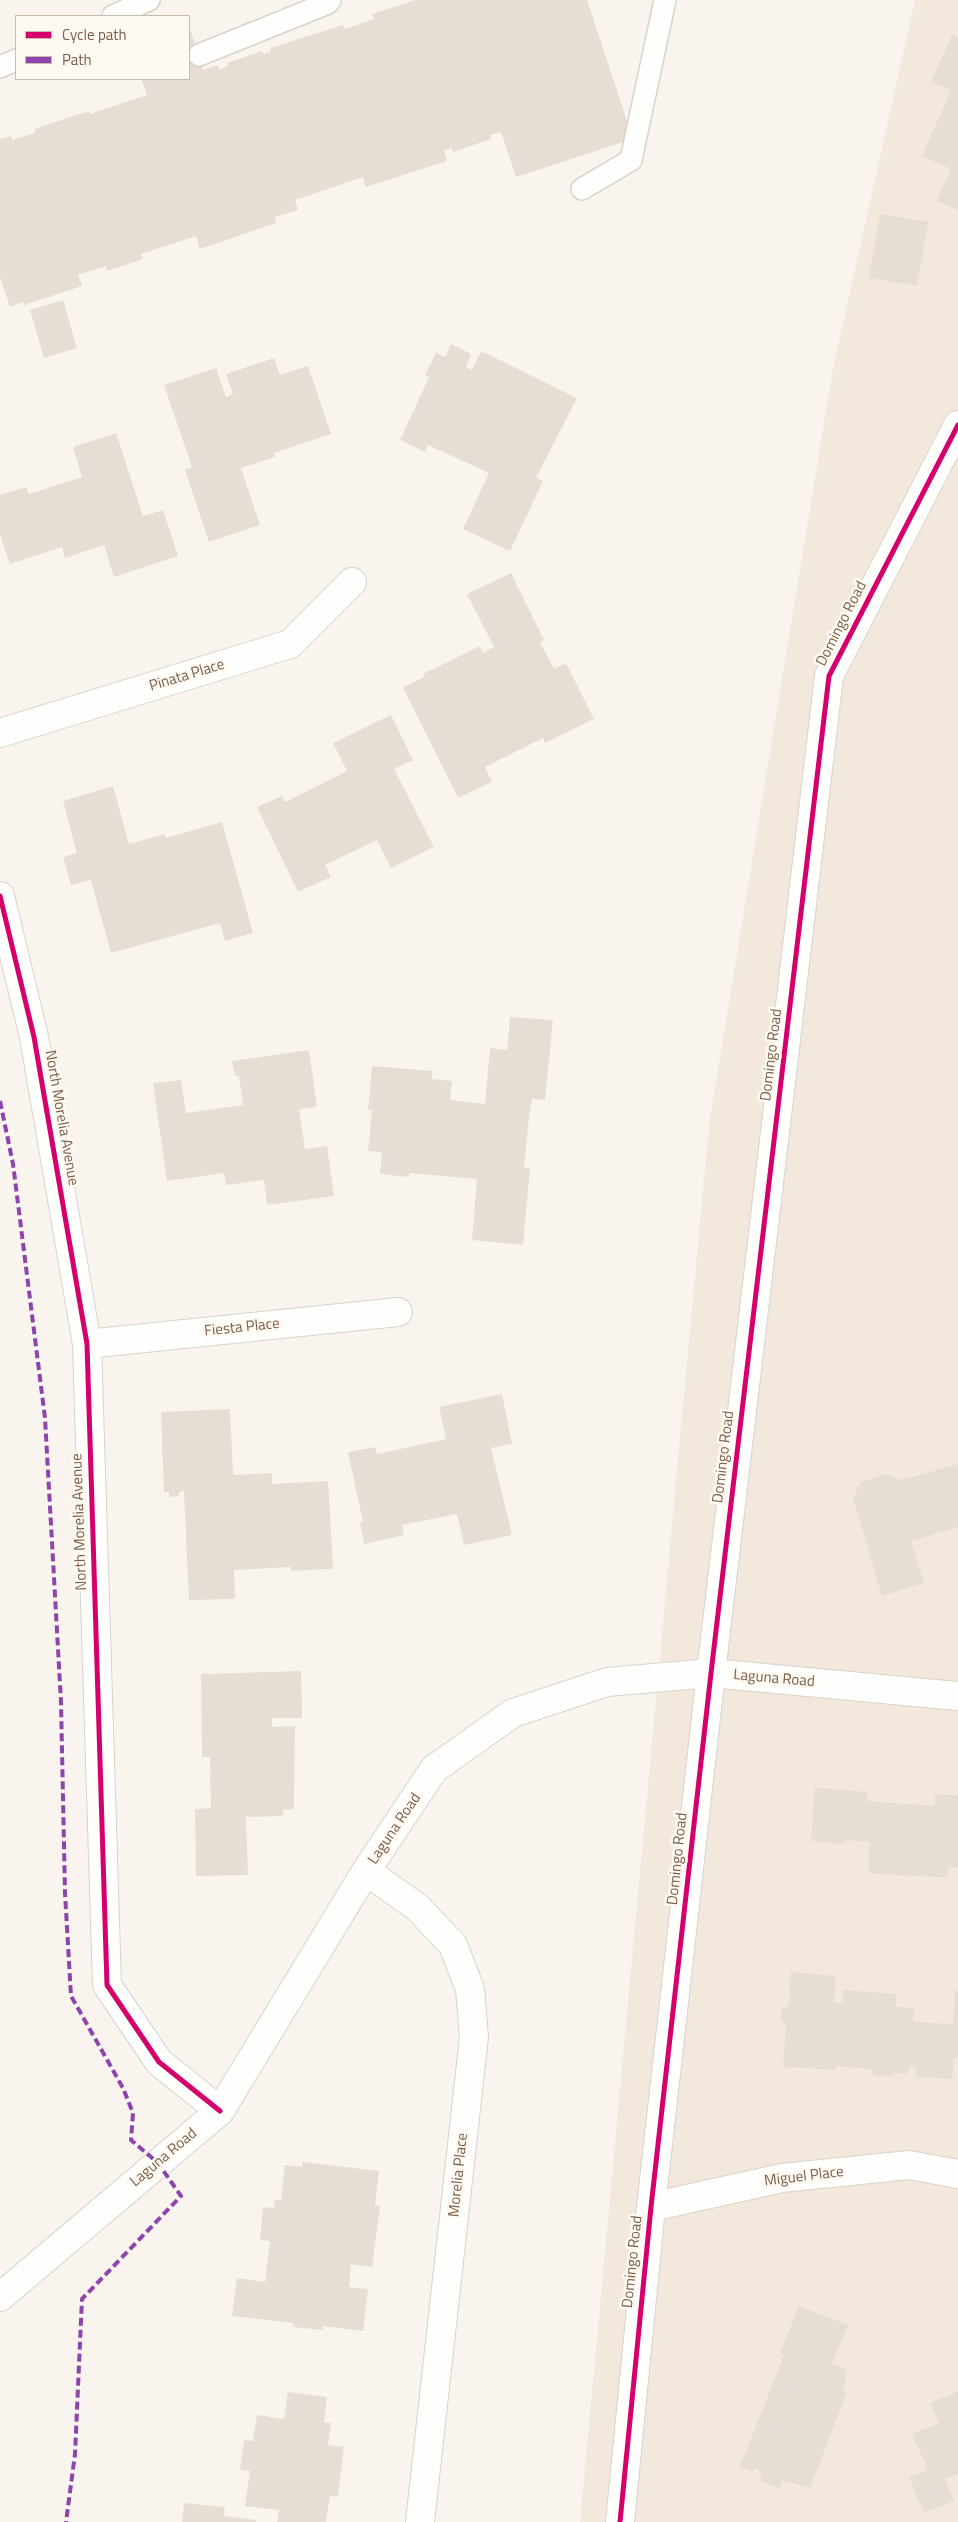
<!DOCTYPE html>
<style>
body{margin:0}
#map{position:relative;width:958px;height:2522px;overflow:hidden;background:#f9f5ee;font-family:"Titillium Web",sans-serif}
canvas{display:block}
.legend{position:absolute;left:15px;top:15px;width:175px;height:65px;box-sizing:border-box;background:#fffaf1;border:1px solid #cabbaf;margin:0;padding:6px 9px;list-style:none;font-size:15px;color:#7a5d4b}
.legend li{display:flex;align-items:center;gap:10px;height:25px}
.legend b{width:25px;border:1px solid #cabbaf}
</style>
<div id="map">
<canvas width="958" height="2522"></canvas>
<ul class="legend">
<li><b style="height:6px;background:#d6006c"></b>Cycle path</li>
<li><b style="height:6px;background:#8e44ad"></b>Path</li>
</ul>
</div>
<script>
const context = document.querySelector('canvas').getContext('2d');
context.lineJoin = 'round';
function paint(path, color) {
  context.fillStyle = color;
  context.fill(path, 'evenodd');
}
function toPath(rows) {
  const path = new Path2D();
  for (const r of rows) {
    path.moveTo(r[0], r[1]);
    for (let i = 2; i < r.length; i += 2) path.lineTo(r[i], r[i + 1]);
  }
  return path;
}
function trace(path, color, width, dash) {
  context.strokeStyle = color;
  context.lineWidth = width;
  context.lineCap = dash ? 'butt' : 'round';
  context.setLineDash(dash || []);
  context.stroke(path);
}
function write(font, color, halo, rows, align = 'center') {
  context.font = font + ' "Titillium Web",sans-serif';
  context.lineWidth = 5;
  context.setLineDash([]);
  context.textBaseline = 'middle';
  context.strokeStyle = halo;
  context.fillStyle = color;
  for (const [text, x, y, turn = 0] of rows) {
    context.save();
    context.translate(x, y);
    context.rotate((+turn || 0) * Math.PI / 180);
    context.textAlign = isNaN(turn) ? turn : align;
    if (halo) context.strokeText(text, 0, 0);
    context.fillText(text, 0, 0);
    context.restore();
  }
}
const residential = toPath([
 [915,0,958,0,958,2522,580,2522,709,1124,833,368]
]);
const building = toPath([
 [415,0,587,0,633,139,516,177,501,132,490,135,491,139,453,152,452,148,444,151,447,161,366,187,363,177,295,200,298,210,275,217,276,223,200,249,196,236,141,254,143,259,107,271,106,266,78,275,82,286,24,305,23,302,10,307,0,277,0,139,11,136,12,140,35,133,34,129,89,111,90,114,147,95,141,79,189,79,189,25,203,70,217,65,219,70,228,66,227,63,262,51,263,54,271,52,270,48,343,25,345,29,374,19,372,14],
 [952,35,958,38,958,210,937,201,951,169,922,156,951,90,931,82],
 [880,214,928,222,917,286,869,278],
 [63,300,77,348,44,358,30,310],
 [451,344,471,354,466,367,472,370,481,351,577,398,536,478,543,481,510,551,463,529,489,473,428,445,425,452,400,440,429,377,425,375,436,353,445,357],
 [274,358,280,375,308,366,331,434,274,453,275,457,241,468,260,525,209,542,185,470,192,467,164,385,216,368,226,397,233,394,226,374],
 [116,433,143,516,163,510,178,556,114,577,104,545,65,558,62,547,10,564,0,535,0,495,26,487,29,494,82,477,73,447],
 [511,573,544,640,540,642,554,669,566,663,594,719,545,743,543,738,485,767,492,782,458,798,403,688,424,677,423,674,480,646,483,653,494,647,467,594],
 [391,715,413,760,394,769,434,847,391,868,377,840,325,865,331,877,298,892,257,807,282,796,285,802,347,771,333,743],
 [113,786,129,844,165,834,166,838,222,822,253,933,225,941,220,923,111,953,91,880,71,885,63,857,77,853,63,801],
 [510,1017,553,1020,545,1100,532,1099,529,1117,524,1168,530,1168,523,1245,472,1240,477,1179,409,1173,409,1177,380,1174,382,1152,368,1151,372,1110,368,1110,372,1066,432,1071,432,1079,452,1081,450,1100,485,1104,490,1048,507,1050],
 [309,1050,317,1107,299,1109,305,1149,327,1146,334,1196,267,1205,264,1180,226,1185,224,1173,167,1181,153,1083,181,1080,186,1113,243,1105,239,1076,235,1076,232,1061],
 [502,1394,512,1444,491,1448,512,1535,464,1545,457,1514,402,1525,404,1535,364,1544,360,1523,363,1522,348,1452,375,1447,377,1454,446,1439,439,1407],
 [230,1409,233,1475,272,1473,272,1484,328,1481,333,1565,332,1569,291,1571,291,1567,234,1570,235,1599,189,1600,184,1491,179,1492,179,1496,169,1497,169,1492,164,1492,161,1412],
 [958,1464,958,1527,911,1541,924,1583,882,1596,853,1498,861,1482,887,1474,901,1480],
 [301,1671,302,1718,272,1718,272,1727,295,1726,294,1809,283,1810,283,1816,246,1817,248,1875,196,1876,195,1809,211,1808,210,1757,202,1757,201,1674],
 [815,1788,868,1792,867,1801,934,1806,935,1794,958,1795,958,1868,948,1867,947,1878,868,1873,870,1842,844,1840,844,1844,811,1841],
 [791,1972,836,1976,834,2003,842,2003,843,1990,896,1994,896,2007,914,2008,913,2022,953,2024,955,1991,958,1991,958,2058,954,2057,952,2079,915,2077,916,2067,909,2067,908,2074,894,2073,888,2077,875,2076,870,2069,836,2066,835,2070,783,2067,786,2025,781,2020,782,2008,789,2005],
 [303,2162,379,2171,375,2206,380,2206,372,2267,351,2264,349,2287,368,2289,363,2331,323,2326,323,2330,293,2327,293,2323,232,2316,237,2278,265,2282,270,2241,260,2240,263,2207,274,2208,275,2200,281,2200,285,2165,302,2167],
 [799,2306,848,2325,832,2364,846,2370,846,2384,842,2390,847,2392,810,2488,783,2480,780,2489,759,2480,762,2473,755,2468,753,2472,740,2467,784,2355,780,2353],
 [958,2391,958,2474,945,2479,954,2501,924,2513,909,2477,928,2470,912,2434,939,2423,930,2403],
 [288,2392,327,2397,324,2422,331,2423,328,2445,344,2447,338,2497,330,2496,326,2522,277,2522,279,2510,245,2506,250,2471,240,2470,244,2440,253,2441,257,2415,284,2419],
 [184,2503,225,2507,224,2516,256,2520,256,2522,182,2522]
]);
const lane = toPath([
 [113,16,149,0],
 [199,55,328,3,330,0],
 [0,67,16,60],
 [582,189,631,160,665,0]
]);
const street = toPath([
 [0,733,290,644,352,582],
 [0,896,34,1037,87,1344,107,1985,159,2062,220,2111],
 [87,1344,398,1312],
 [366,1871,417,1907,453,1945,470,1989,474,2037,420,2522],
 [651,2207,782,2178,909,2165,958,2174],
 [0,2297,220,2111,366,1871,434,1769,513,1713,607,1682,711,1673,958,1696],
 [620,2522,651,2207,711,1673,829,676,958,425]
]);
const quiet = toPath([
 [0,1101,13,1164,45,1418,61,1702,65,1893,71,1996,123,2088,133,2113,131,2140,158,2163,181,2196,82,2299,75,2454,66,2522]
]);
const cycleway = toPath([
 [0,896,34,1037,87,1344,107,1985,159,2062,220,2111],
 [620,2522,651,2207,711,1673,829,676,958,425]
]);
const streetNames = [
 ["Domingo Road",842,624,-63],
 ["Pinata Place",187,676,-17],
 ["Domingo Road",772,1055,-83],
 ["North Morelia Avenue",61,1118,80],
 ["Fiesta Place",242,1328,-6],
 ["Domingo Road",724,1457,-83],
 ["North Morelia Avenue",80,1522,-92],
 ["Laguna Road",774,1679,5],
 ["Laguna Road",395,1829,-56],
 ["Domingo Road",678,1859,-84],
 ["Laguna Road",164,2158,-40],
 ["Morelia Place",459,2175,-84],
 ["Miguel Place",804,2177,-7],
 ["Domingo Road",633,2262,-84]
];
paint(residential, '#f2e8dc');
paint(building, '#e6ded5');
trace(lane, '#d9d2cc', 24);
trace(street, '#d9d2cc', 30);
trace(lane, '#fefefc', 21);
trace(street, '#fefefc', 28);
trace(quiet, '#8e44ad', 4, [8, 4]);
trace(cycleway, '#d6006c', 5);
write('15px', '#7a5d4b', '#fffaf1', streetNames);
</script>
